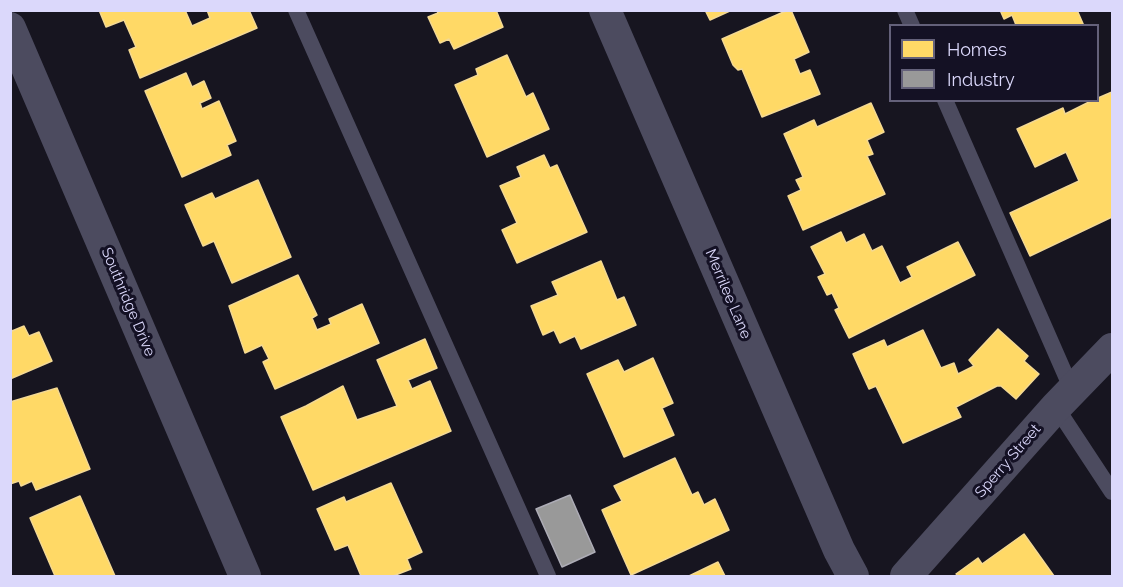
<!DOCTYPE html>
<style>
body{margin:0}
#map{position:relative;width:1123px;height:587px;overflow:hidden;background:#171520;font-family:Raleway,sans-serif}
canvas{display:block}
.frame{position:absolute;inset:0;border:12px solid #dbd8fb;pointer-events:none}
.legend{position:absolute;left:889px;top:24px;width:210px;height:78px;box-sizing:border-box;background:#141124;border:2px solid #64617a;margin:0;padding:8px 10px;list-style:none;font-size:18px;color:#dbd8fb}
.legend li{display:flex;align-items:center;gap:12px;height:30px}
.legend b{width:30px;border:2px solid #64617a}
</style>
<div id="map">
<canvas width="1123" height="587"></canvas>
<div class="frame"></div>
<ul class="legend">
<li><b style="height:16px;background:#ffd966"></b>Homes</li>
<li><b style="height:16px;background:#999"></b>Industry</li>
</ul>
</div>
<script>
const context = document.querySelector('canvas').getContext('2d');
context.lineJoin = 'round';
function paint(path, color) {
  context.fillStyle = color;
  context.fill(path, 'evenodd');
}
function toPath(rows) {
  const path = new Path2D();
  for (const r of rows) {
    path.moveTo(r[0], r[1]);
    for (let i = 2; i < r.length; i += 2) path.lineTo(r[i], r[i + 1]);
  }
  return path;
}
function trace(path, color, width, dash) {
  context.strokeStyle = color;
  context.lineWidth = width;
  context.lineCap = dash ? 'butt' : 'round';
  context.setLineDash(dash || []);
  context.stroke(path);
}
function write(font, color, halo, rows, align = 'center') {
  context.font = font + ' Raleway,sans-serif';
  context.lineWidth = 6;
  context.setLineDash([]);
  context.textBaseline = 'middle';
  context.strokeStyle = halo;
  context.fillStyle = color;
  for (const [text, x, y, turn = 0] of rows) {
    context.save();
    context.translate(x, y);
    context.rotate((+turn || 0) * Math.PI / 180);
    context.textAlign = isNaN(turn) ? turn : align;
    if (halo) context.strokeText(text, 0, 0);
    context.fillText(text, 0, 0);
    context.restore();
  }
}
const homes = toPath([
 [99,10,185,10,192,26,210,18,207,10,249,10,257,28,140,78,129,50,136,47,124,20,106,27,99,10],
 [437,10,496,10,503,27,454,49,449,39,440,43,428,17,438,13,437,10],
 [705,10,732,10,710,20,705,10],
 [788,10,791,10,809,52,794,59,800,74,810,70,820,94,762,117,742,69,738,70,733,65,722,39,788,10],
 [1000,10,1077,10,1084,26,1015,26,1016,25,1012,15,1004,19,1000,10],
 [507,55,526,97,533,93,549,129,487,157,455,85,478,75,476,69,507,55],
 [186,73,192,87,204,81,211,98,200,103,202,109,219,101,236,141,227,145,231,155,182,177,145,91,186,73],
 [1112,92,1112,217,1030,256,1010,213,1079,181,1066,152,1035,167,1017,129,1063,108,1065,114,1093,100,1098,100,1098,98,1112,92],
 [871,103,884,132,867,140,873,154,867,156,885,194,803,230,788,196,801,190,796,180,803,177,784,134,814,120,817,127,871,103],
 [544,155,550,168,557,165,587,232,517,263,502,230,517,223,500,186,521,177,517,167,544,155],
 [258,180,291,257,232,283,214,241,203,246,185,205,212,193,215,199,258,180],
 [841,232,846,243,864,234,872,251,882,246,900,283,912,277,907,267,958,242,975,275,849,338,835,310,839,308,832,293,827,295,818,277,825,274,811,247,841,232],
 [601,261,617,300,624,297,636,325,581,349,575,336,560,343,554,330,543,335,531,306,558,295,552,282,601,261],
 [298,275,317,315,312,318,317,330,331,324,329,319,362,304,379,343,275,389,263,362,269,359,262,345,245,353,229,306,298,275],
 [24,326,29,336,39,332,52,361,10,379,10,327,12,331,24,326],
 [998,329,1028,356,1024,361,1039,374,1016,399,1001,386,997,386,956,407,961,417,903,443,876,386,869,389,853,354,884,340,887,347,923,330,941,368,954,363,958,374,974,366,969,360,998,329],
 [425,339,437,368,408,380,412,389,430,381,451,431,313,490,281,417,306,406,343,386,357,420,397,406,377,360,425,339],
 [653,358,673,403,662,408,674,435,624,457,587,374,618,360,624,372,653,358],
 [57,388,90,469,36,490,32,481,21,486,19,481,10,484,10,402,57,388],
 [675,458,692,495,698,492,704,505,715,499,729,530,631,575,602,510,622,501,614,486,675,458],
 [391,483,422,552,407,559,411,569,393,576,361,576,348,545,335,550,317,509,344,497,346,502,391,483],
 [80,496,115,576,54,576,55,576,30,518,80,496],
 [1024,534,1054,576,959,576,956,574,978,558,982,564,1024,534],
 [718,562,725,576,689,576,718,562]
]);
const industry = toPath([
 [570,495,595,552,562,567,536,509,570,495]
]);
const lane = toPath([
 [296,10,548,576],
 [905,10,912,26],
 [945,100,1072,390],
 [1056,407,1112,492]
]);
const street = toPath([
 [605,10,839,550,853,576],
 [10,28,245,576],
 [906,576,1056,407,1112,349]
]);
const streetNames = [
 ["Merrilee Lane",728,294,67],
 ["Southridge Drive",128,302,67],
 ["Sperry Street",1008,461,-49]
];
paint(homes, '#ffd966');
trace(homes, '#f4d993', 1.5);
paint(industry, '#999');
trace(industry, '#adacb6', 1.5);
trace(lane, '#4c4b5f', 16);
trace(street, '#4c4b5f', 32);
write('15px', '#dbd8fb', '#141124', streetNames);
</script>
